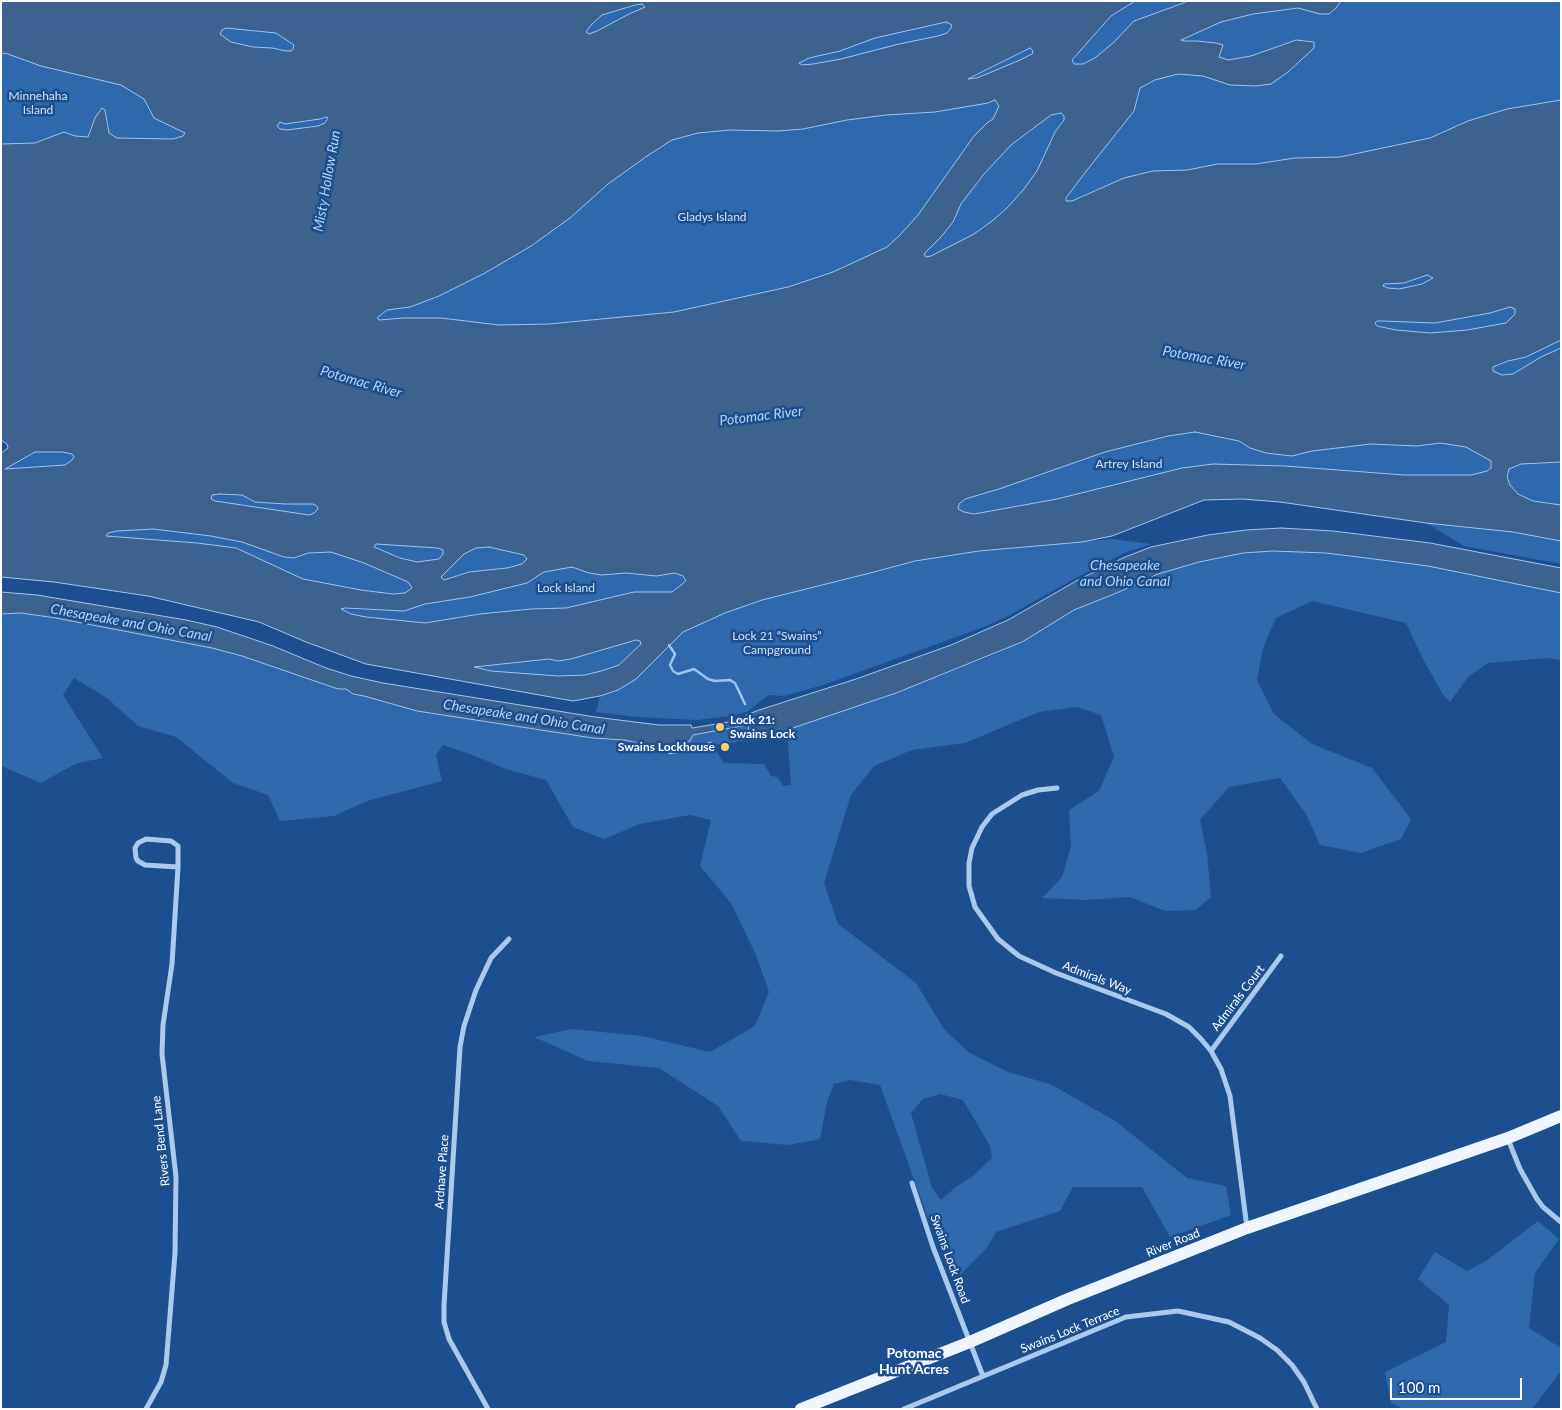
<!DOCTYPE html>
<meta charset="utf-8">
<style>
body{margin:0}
#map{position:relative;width:1562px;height:1410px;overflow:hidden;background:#1b4f8f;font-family:Lato,sans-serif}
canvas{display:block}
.frame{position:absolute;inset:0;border:2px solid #fff;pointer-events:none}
.scale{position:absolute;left:1390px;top:1378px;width:132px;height:22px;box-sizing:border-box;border:2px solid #fff;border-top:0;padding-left:6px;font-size:15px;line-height:18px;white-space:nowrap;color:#fff;-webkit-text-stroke:4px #1b4f8f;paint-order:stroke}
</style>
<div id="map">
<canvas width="1562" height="1410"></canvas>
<div class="frame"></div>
<div class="scale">100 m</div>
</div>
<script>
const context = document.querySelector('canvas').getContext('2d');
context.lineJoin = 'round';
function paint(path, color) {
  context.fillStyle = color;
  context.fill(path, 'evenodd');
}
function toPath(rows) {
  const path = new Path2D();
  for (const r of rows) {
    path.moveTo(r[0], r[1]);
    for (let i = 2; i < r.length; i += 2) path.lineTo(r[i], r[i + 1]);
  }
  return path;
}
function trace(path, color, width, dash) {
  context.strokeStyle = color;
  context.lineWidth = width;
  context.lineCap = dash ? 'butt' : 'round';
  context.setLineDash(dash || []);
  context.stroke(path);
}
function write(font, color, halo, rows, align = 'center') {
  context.font = font + ' Lato,sans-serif';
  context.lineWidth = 5;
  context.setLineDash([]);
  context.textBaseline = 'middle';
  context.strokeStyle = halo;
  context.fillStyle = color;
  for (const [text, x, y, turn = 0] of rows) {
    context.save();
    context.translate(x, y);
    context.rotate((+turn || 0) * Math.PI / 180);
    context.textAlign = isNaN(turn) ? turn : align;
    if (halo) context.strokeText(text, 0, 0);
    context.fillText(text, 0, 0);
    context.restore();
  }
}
const green = toPath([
 [1135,1,1189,1,1134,21,1114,42,1095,58,1083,64,1074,64,1072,60,1111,16],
 [1341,1,1561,1,1561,100,1507,109,1468,121,1430,138,1340,157,1295,158,1256,164,1218,164,1187,170,1153,171,1095,190,1072,201,1066,201,1066,198,1138,99,1140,88,1155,80,1178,74,1203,76,1230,85,1256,86,1271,84,1288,72,1314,48,1314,42,1309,41,1285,43,1251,56,1228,61,1219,57,1219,55,1197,41,1180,40,1221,22,1253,14,1298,8,1320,14,1336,8],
 [642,4,645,7,643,8,629,14,597,32,589,34,586,32,591,25,602,15,635,5],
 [946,22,952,25,951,28,947,33,938,36,899,44,841,59,813,64,801,65,799,63,809,58,840,51,875,38],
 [226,28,276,33,294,45,293,49,291,51,286,51,272,48,253,47,231,42,220,34,222,30],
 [1030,48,1033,51,1032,54,1020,60,977,78,965,80,986,71],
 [1,53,8,54,41,66,121,85,144,99,149,111,185,133,183,136,173,139,117,138,109,133,105,110,102,109,95,118,89,138,75,136,64,132,35,143,1,144],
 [995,100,999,106,993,119,987,123,974,136,918,215,900,235,887,247,833,272,788,287,674,312,549,324,499,325,441,318,404,318,379,320,377,318,387,310,410,307,608,184,647,156,672,140,698,133,730,130,778,131,803,129,847,120,887,115,935,112,988,103],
 [1061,113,1064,116,1064,120,1055,132,1038,171,1024,189,1007,208,992,221,974,234,931,256,926,257,924,254,941,237,953,222,961,204,984,174,1011,145,1051,115],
 [326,117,328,118,325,123,318,126,287,130,280,129,277,126,280,122,320,119],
 [1427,275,1433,278,1423,284,1399,289,1388,288,1383,286,1383,284,1404,283],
 [1510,307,1515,309,1515,314,1506,323,1467,330,1430,333,1396,330,1377,325,1375,323,1376,321,1382,321,1435,323,1490,313],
 [1561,340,1561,348,1541,357,1513,374,1502,375,1493,371,1493,367,1508,361,1526,357],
 [1195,432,1239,441,1250,448,1266,453,1291,456,1312,451,1371,444,1417,446,1440,443,1466,446,1491,461,1491,468,1487,471,1471,475,1404,475,1285,466,1213,464,1182,468,1057,499,974,514,964,512,958,509,959,504,965,499,999,489,1105,452,1168,436],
 [35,452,62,452,73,454,74,457,72,460,65,465,6,470,5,469],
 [1561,462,1561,505,1533,501,1518,494,1510,485,1507,477,1509,469,1521,464],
 [220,494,242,495,255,502,285,504,313,504,317,505,318,509,314,513,309,515,215,501,210,498,212,495],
 [1426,523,1513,532,1561,541,1561,564,1464,546],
 [153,529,211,536,242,542,294,558,308,553,331,552,364,563,408,582,412,588,405,593,393,594,361,591,303,579,236,548,197,543,106,536,108,533,117,531],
 [1112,539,1151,544,1124,553,1076,578,1006,617,984,627,823,685,784,696,768,695,747,712,731,716,697,720,637,717,596,712,600,696,618,690,683,632,725,613,762,600,870,573,915,561,979,551],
 [376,544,438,548,443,550,443,555,439,559,417,562,400,558,373,547],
 [489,547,524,555,527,559,522,564,507,568,469,572,444,580,441,577,464,554,476,548],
 [1273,551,1326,553,1428,566,1561,593,1561,660,1546,658,1488,663,1468,677,1450,702,1442,693,1422,657,1406,623,1312,601,1276,618,1263,648,1257,680,1274,714,1312,744,1372,768,1411,819,1401,839,1361,853,1320,845,1306,814,1280,778,1229,787,1200,820,1207,853,1211,897,1196,910,1165,911,1130,897,1085,900,1042,898,1062,877,1071,846,1069,810,1099,791,1114,757,1101,715,1077,707,1039,712,965,743,912,750,874,766,851,795,824,883,838,924,916,983,944,1029,968,1052,1008,1072,1050,1084,1114,1120,1187,1178,1226,1186,1231,1215,1170,1237,1142,1187,1073,1187,1060,1211,996,1232,986,1249,956,1279,928,1218,880,1085,850,1080,834,1084,827,1102,820,1139,788,1145,741,1141,718,1106,659,1068,588,1061,534,1037,572,1029,642,1036,710,1052,755,1026,769,992,756,955,731,903,700,866,711,820,690,815,640,824,604,839,573,827,546,780,506,769,475,756,443,745,436,755,442,781,367,801,334,816,280,821,268,795,233,783,176,737,138,726,107,698,74,678,63,695,103,758,77,763,41,783,1,766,1,614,21,613,95,625,212,648,242,656,338,689,346,689,353,694,364,696,417,711,593,738,625,740,650,746,660,752,669,746,681,744,693,735,747,725,750,740,716,745,717,752,724,763,764,764,771,776,778,777,783,786,791,785,787,730,896,693,991,656,1022,642,1074,610,1119,592,1158,574,1199,562,1243,553],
 [940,1094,963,1100,990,1146,992,1158,972,1177,957,1186,941,1200,932,1188,911,1113,923,1099],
 [572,567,589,573,602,575,626,573,656,576,675,573,683,576,686,581,672,592,634,592,566,608,531,609,480,614,425,623,366,617,351,614,342,611,341,609,404,611,425,604,470,597,527,583,544,572],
 [637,640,640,641,641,644,619,665,601,671,585,675,558,676,491,671,472,666,549,659,558,661,571,659],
 [1538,1221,1559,1239,1535,1273,1529,1328,1561,1348,1561,1371,1532,1409,1404,1409,1391,1403,1385,1372,1446,1342,1449,1305,1418,1279,1435,1252,1467,1271,1486,1261]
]);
const water = toPath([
 [1,1,1135,1,1111,16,1072,60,1074,64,1083,64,1095,58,1114,42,1134,21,1189,1,1341,1,1336,8,1329,14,1320,14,1298,8,1253,14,1221,22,1181,40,1184,41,1197,41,1216,43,1223,45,1219,57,1228,60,1251,56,1296,40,1314,42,1314,48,1288,72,1271,84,1256,86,1230,85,1203,76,1178,74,1155,80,1140,88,1134,111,1084,174,1066,198,1066,201,1072,201,1124,178,1153,171,1187,170,1218,164,1256,164,1295,158,1340,157,1430,138,1468,121,1507,109,1561,100,1561,340,1526,357,1508,361,1493,367,1493,371,1502,375,1513,374,1541,357,1561,348,1561,462,1521,464,1509,469,1507,477,1510,485,1518,494,1533,501,1561,505,1561,541,1513,532,1426,523,1280,502,1242,499,1204,500,1112,536,1082,542,979,551,915,561,870,573,762,600,725,613,683,632,636,679,618,690,600,696,573,701,366,664,306,642,259,622,148,596,54,582,1,577,1,453,8,448,7,444,1,440,1,144,35,143,64,132,75,136,88,137,95,118,102,108,105,110,109,133,117,138,173,139,183,136,185,133,154,118,144,99,121,85,41,66,8,54,1,53,1,1],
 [642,4,645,7,643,8,629,14,597,31,589,34,586,32,591,25,602,15,635,5,642,4],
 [946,22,952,25,951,28,947,33,938,36,899,44,841,59,813,64,802,65,799,63,809,58,840,51,875,38,946,22],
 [226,28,276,33,294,45,293,49,291,51,286,51,272,48,253,47,231,42,220,34,222,30,226,28],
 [1030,48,1033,51,1032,54,1020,60,977,78,968,79,1030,48],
 [995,100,999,106,993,119,987,123,974,136,918,215,900,235,887,247,833,272,788,287,674,312,549,324,499,325,441,318,404,318,379,320,377,318,387,310,410,307,439,296,485,273,531,246,570,218,608,184,647,156,672,140,698,133,730,130,778,131,803,129,847,120,886,115,935,112,988,103,995,100],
 [1061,113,1064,116,1064,120,1055,132,1037,171,1024,189,1007,208,992,221,974,234,931,256,926,257,924,254,941,237,953,222,961,204,984,174,1011,145,1051,115,1061,113],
 [326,117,328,118,325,123,318,126,287,130,280,129,277,126,280,122,285,124,320,119,326,117],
 [1427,275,1433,278,1422,284,1399,289,1388,288,1383,286,1384,284,1404,283,1427,275],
 [1510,307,1515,309,1515,314,1506,323,1467,330,1430,333,1396,330,1377,326,1375,323,1377,321,1382,321,1435,323,1490,313,1510,307],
 [1195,432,1239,441,1250,448,1266,453,1292,456,1312,451,1371,444,1417,446,1440,443,1466,447,1491,461,1491,468,1487,471,1471,475,1404,475,1285,466,1213,464,1182,468,1057,499,974,514,964,512,958,509,959,504,965,499,999,489,1105,452,1168,436,1195,432],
 [35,452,62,452,72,454,74,457,72,460,65,465,5,469,35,452],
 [220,494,242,495,255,502,285,504,313,504,317,506,318,509,314,513,309,515,215,501,211,499,212,495,220,494],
 [153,529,211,536,242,542,284,557,294,558,308,553,331,552,364,563,408,582,412,588,405,593,393,594,361,590,303,579,236,548,197,543,106,536,108,533,117,531,153,529],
 [376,544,438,548,443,550,443,554,439,559,417,562,400,558,374,547,376,544],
 [489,547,524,555,527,559,522,564,507,568,469,572,444,580,441,577,464,554,476,548,489,547],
 [572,567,589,573,602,575,626,573,656,576,675,573,683,576,686,581,672,592,634,592,566,608,531,609,480,614,425,623,366,617,351,614,341,609,345,608,404,611,425,604,470,597,527,583,544,572,572,567],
 [636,640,640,641,641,644,619,665,601,671,585,675,558,676,491,671,474,667,549,659,558,661,571,659,636,640],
 [1281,528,1333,531,1430,543,1561,568,1561,593,1428,566,1382,560,1326,553,1273,551,1243,553,1199,562,1158,574,1119,592,1074,610,1022,642,896,693,787,730,750,740,748,726,747,725,693,735,690,741,669,746,660,752,650,746,625,740,593,738,417,711,364,696,353,694,346,689,338,689,242,656,212,648,56,618,21,613,1,614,1,592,37,595,186,620,217,627,273,646,326,668,351,676,383,683,595,717,659,725,691,725,692,728,746,719,746,715,759,710,856,679,951,645,1008,620,1078,580,1125,557,1151,547,1208,535,1246,530,1281,528]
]);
const stream = toPath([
 [669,645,675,654,670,665,673,671,678,674,694,669,708,679,715,681,730,680,735,683,745,704],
 [662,749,670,753,678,752,711,743]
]);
const street = toPath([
 [1057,788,1038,790,1022,795,992,814,982,827,972,848,969,863,969,886,975,907,998,939,1019,956,1056,973,1166,1014,1189,1027,1201,1039,1211,1051,1221,1069,1230,1096,1247,1228],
 [1211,1051,1281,956],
 [1508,1139,1520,1169,1537,1199,1543,1207,1561,1222],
 [912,1183,933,1247,983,1376],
 [146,1409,161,1382,166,1365,175,1253,176,1177,162,1054,163,1025,172,964,178,867,178,846,171,841,146,839,138,843,135,848,136,858,138,861,145,865,178,867],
 [488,1409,449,1339,444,1322,444,1305,460,1047,464,1026,476,990,491,958,509,939],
 [904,1409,1126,1317,1178,1311,1229,1322,1260,1338,1277,1350,1292,1365,1304,1382,1317,1409]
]);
const primary = toPath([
 [801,1409,970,1342,1068,1299,1247,1228,1508,1138,1561,1116]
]);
const markers = [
 [720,727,5,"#ffd166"],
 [725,747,5,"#ffd166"]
];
const parkNames = [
 ["Minnehaha",38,96],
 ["Island",38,110],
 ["Gladys Island",712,217],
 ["Artrey Island",1129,464],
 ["Lock Island",566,588],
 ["Lock 21 “Swains”",777,636],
 ["Campground",777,650]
];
const poiNames = [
 ["Lock 21:",730,720],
 ["Swains Lock",730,734],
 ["Swains Lockhouse",715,747,"right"]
];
const streetNames = [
 ["Admirals Way",1097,978,21],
 ["Admirals Court",1238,998,-53],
 ["Rivers Bend Lane",161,1141,-96],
 ["Ardnave Place",442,1172,-86],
 ["River Road",1173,1243,-22],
 ["Swains Lock Road",950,1259,70],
 ["Swains Lock Terrace",1070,1330,-22]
];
const waterNames = [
 ["Misty Hollow Run",327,181,-80],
 ["Potomac River",1204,358,10],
 ["Potomac River",361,382,16],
 ["Potomac River",761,416,-7],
 ["Chesapeake",1125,565],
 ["and Ohio Canal",1125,581],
 ["Chesapeake and Ohio Canal",131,623,10],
 ["Chesapeake and Ohio Canal",524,717,9]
];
const neighbourhoodNames = [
 ["Potomac",914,1353],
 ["Hunt Acres",914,1369]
];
paint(green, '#2e69ad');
paint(water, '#3c6290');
trace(water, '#9cc4f0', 1);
trace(stream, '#9cc4f0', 2.5);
trace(street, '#a9c9ee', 5);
trace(primary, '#f0f6ff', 12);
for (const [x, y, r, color] of markers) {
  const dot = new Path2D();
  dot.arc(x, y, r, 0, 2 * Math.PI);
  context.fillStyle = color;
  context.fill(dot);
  trace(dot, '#1b4f8f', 2);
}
write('12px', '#cfe3fa', '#1b4f8f', parkNames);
write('bold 12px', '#fff', '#1b4f8f', poiNames, 'left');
write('12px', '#fff', '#1b4f8f', streetNames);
write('italic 14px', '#b5d3f5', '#1b4f8f', waterNames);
write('bold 14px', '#fff', '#1b4f8f', neighbourhoodNames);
</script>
